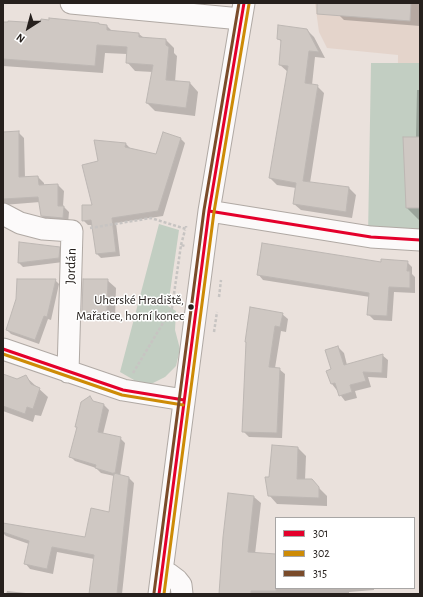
<!DOCTYPE html>
<meta charset="utf-8">
<style>
body{margin:0}
#map{position:relative;width:423px;height:597px;overflow:hidden;background:#eae1dc;font-family:"Alegreya Sans",sans-serif}
canvas{display:block}
.frame{position:absolute;inset:0;border:4px solid #26201d;pointer-events:none}
.legend{position:absolute;left:275px;top:517px;width:140px;height:72px;box-sizing:border-box;background:#fff;border:1px solid #a8a6a5;margin:0;padding:5px 7px;list-style:none;font-size:12px;color:#26201d}
.legend li{display:flex;align-items:center;gap:8px;height:20px}
.legend b{width:20px;border:1px solid #a8a6a5}
.north{position:absolute;left:8px;top:8px;width:40px;height:40px;-webkit-text-stroke:3px #fff;paint-order:stroke;rotate:216deg;font-size:11px;font-weight:700;line-height:16px;text-align:center;color:#26201d}
.north::after{content:'';display:block;margin:auto;width:14px;height:18px;background:#26201d;clip-path:polygon(50% 0,100% 100%,50% 72%,0 100%)}
</style>
<div id="map">
<canvas width="423" height="597"></canvas>
<div class="frame"></div>
<ul class="legend">
<li><b style="height:5px;background:#e4002b"></b>301</li>
<li><b style="height:5px;background:#cd8b06"></b>302</li>
<li><b style="height:5px;background:#7a4b2a"></b>315</li>
</ul>
<div class="north">N</div>
</div>
<script>
const context = document.querySelector('canvas').getContext('2d');
context.lineJoin = 'round';
function paint(path, color) {
  context.fillStyle = color;
  context.fill(path, 'evenodd');
}
function toPath(rows) {
  const path = new Path2D();
  for (const r of rows) {
    path.moveTo(r[0], r[1]);
    for (let i = 2; i < r.length; i += 2) path.lineTo(r[i], r[i + 1]);
  }
  return path;
}
function trace(path, color, width, dash) {
  context.strokeStyle = color;
  context.lineWidth = width;
  context.lineCap = dash ? 'butt' : 'round';
  context.setLineDash(dash || []);
  context.stroke(path);
}
function write(font, color, halo, rows, align = 'center') {
  context.font = font + ' "Alegreya Sans",sans-serif';
  context.lineWidth = 3;
  context.setLineDash([]);
  context.textBaseline = 'middle';
  context.strokeStyle = halo;
  context.fillStyle = color;
  for (const [text, x, y, turn = 0] of rows) {
    context.save();
    context.translate(x, y);
    context.rotate((+turn || 0) * Math.PI / 180);
    context.textAlign = isNaN(turn) ? turn : align;
    if (halo) context.strokeText(text, 0, 0);
    context.fillText(text, 0, 0);
    context.restore();
  }
}
const built = toPath([
 [315,3,420,3,420,229,397,229,398,55,327,48,319,32]
]);
const green = toPath([
 [371,63,420,63,420,243,368,236],
 [159,224,179,230,168,306,176,311,175,330,180,349,176,366,165,377,153,383,133,384,134,380,120,372]
]);
const shadow = toPath([
 [340,3,420,3,420,26,344,20,339,15],
 [3,22,41,24,99,24,107,26,112,31,139,34,144,38,166,40,174,48,174,53,177,56,175,82,190,83,198,92,195,116,155,111,147,103,153,72,135,71,127,62,127,54,105,53,103,73,3,66],
 [307,30,314,37,325,58,315,57,312,85,317,86,324,93,310,183,349,188,356,195,352,218,301,210,294,204,296,188,277,185,270,178,288,72,280,65,282,43,278,38],
 [417,90,420,90,420,220,419,220,407,208,416,138],
 [18,132,24,138,25,178,38,177,44,183,44,186,58,185,64,191,63,206,69,212,68,224,48,222,42,216,40,202,3,205,3,133],
 [181,139,185,143,163,216,116,223,120,256,101,258,97,254,93,225,88,225,83,220,93,206,100,162,126,144,131,149,156,155],
 [20,243,59,248,63,252,63,262,23,267,19,263],
 [407,262,412,267,412,274,415,277,415,293,394,292,392,321,374,320,368,314,370,297,263,280,258,274],
 [55,280,59,284,51,320,48,319,39,344,11,334,7,330],
 [107,280,116,288,115,320,92,320,83,311],
 [282,314,288,319,286,332,281,331,275,368,279,369,285,374,282,438,249,437,243,431,247,343,246,342],
 [338,347,344,353,347,365,382,355,388,360,387,378,368,377,371,387,355,391,357,398,345,401,332,384,328,372,332,370],
 [3,377,17,380,26,377,48,397,41,416,35,415,33,422,3,411],
 [95,403,104,405,109,410,103,434,120,438,125,443,120,476,129,478,134,483,122,594,90,594,94,559,57,552,53,574,30,569,25,563,29,544,6,536,3,533,3,524,86,539,110,513,114,476,101,473,96,468,75,461,70,456,78,428,76,426],
 [298,448,306,456,305,480,311,480,327,496,327,506,277,504,269,495,270,479],
 [229,494,254,497,261,503,255,554,276,555,276,588,374,588,374,590,349,592,349,594,220,594],
 [7,591,35,594,6,594]
]);
const building = toPath([
 [317,3,411,3,410,21,317,14,317,3],
 [49,18,99,23,99,24,107,25,107,30,139,33,139,37,166,39,166,45,169,47,166,80,190,82,186,108,146,103,153,65,126,63,127,47,97,45,95,66,3,59,3,22,8,22,8,21,40,23,41,19,49,20,49,18],
 [278,25,307,29,319,52,309,51,305,83,318,85,303,181,349,187,346,212,293,204,296,183,269,178,288,66,279,65,281,40,277,39,278,25],
 [19,131,19,177,38,176,39,185,58,184,58,206,64,206,63,218,41,216,38,197,3,199,3,132,19,131],
 [163,132,181,138,158,211,112,218,116,252,96,254,91,220,82,221,82,205,92,205,82,165,98,161,94,140,126,143,125,147,156,154,163,132],
 [403,137,420,137,420,208,406,208,403,137],
 [19,242,60,247,59,258,18,263,19,242],
 [262,243,381,262,381,259,408,261,407,271,410,271,410,288,389,287,387,316,367,315,369,293,257,275,262,243],
 [17,279,56,279,47,317,44,316,35,340,6,330,16,299,17,279],
 [83,279,108,279,107,313,82,312,83,279],
 [250,307,283,313,280,327,275,326,269,367,280,368,277,433,242,432,246,342,245,342,250,307],
 [338,346,344,365,383,354,382,373,363,372,366,381,350,385,352,392,339,396,335,383,331,384,326,371,331,369,325,350,338,346],
 [3,374,17,379,26,375,31,384,40,388,33,409,27,407,25,414,3,406,3,374],
 [90,396,93,401,104,404,98,432,121,437,115,474,95,468,96,465,69,457,77,427,75,427,81,402,90,396],
 [272,445,298,447,297,479,312,479,319,487,319,498,268,496,265,477,269,477,272,445],
 [114,473,129,477,117,594,89,594,94,555,52,547,47,569,24,564,29,541,3,532,3,523,85,537,91,508,109,512,114,473],
 [228,493,254,496,248,552,276,554,276,591,251,591,251,594,219,594,223,537,228,493]
]);
const path = toPath([
 [90,228,151,218,186,229,186,226],
 [181,245,185,230],
 [219,297,221,280],
 [214,332,217,312],
 [133,373,172,308,181,245,185,246]
]);
const street = toPath([
 [71,3,241,19],
 [209,211,371,237,420,240],
 [3,214,20,223,43,229,72,231,68,372],
 [3,349,123,390,184,400],
 [162,573,169,574,177,580,181,585,182,594],
 [159,594,209,211,244,3]
]);
const bus1 = toPath([
 [209,211,371,237,420,240],
 [3,349,123,390,184,400],
 [159,594,209,211,244,3]
]);
const bus2 = toPath([
 [3,354,122,395,183,405],
 [164,594,214,212,249,4]
]);
const bus3 = toPath([
 [154,593,204,210,239,3]
]);
const markers = [
 [191,307,3.5,"#26201d"]
];
const busNames = [
 ["Uherské Hradiště,",184,300],
 ["Mařatice, horní konec",184,316]
];
const streetNames = [
 ["Jordán",71,266,-88]
];
paint(built, '#e4d4cb');
paint(green, '#c2cec2');
paint(shadow, '#0003');
paint(building, '#cfc8c3');
trace(building, '#bdb7b3', 1);
trace(street, '#b0a9a4', 23);
trace(path, '#c7c4c2', 2.5, [3, 2]);
trace(street, '#fcfafa', 21);
trace(bus1, '#e4002b', 3);
trace(bus2, '#cd8b06', 3);
trace(bus3, '#7a4b2a', 3);
for (const [x, y, r, color] of markers) {
  const dot = new Path2D();
  dot.arc(x, y, r, 0, 2 * Math.PI);
  context.fillStyle = color;
  context.fill(dot);
  trace(dot, '#fff', 1.5);
}
write('13px', '#26201d', '#fff', busNames, 'right');
write('14px', '#26201d', '#fff', streetNames);
</script>
